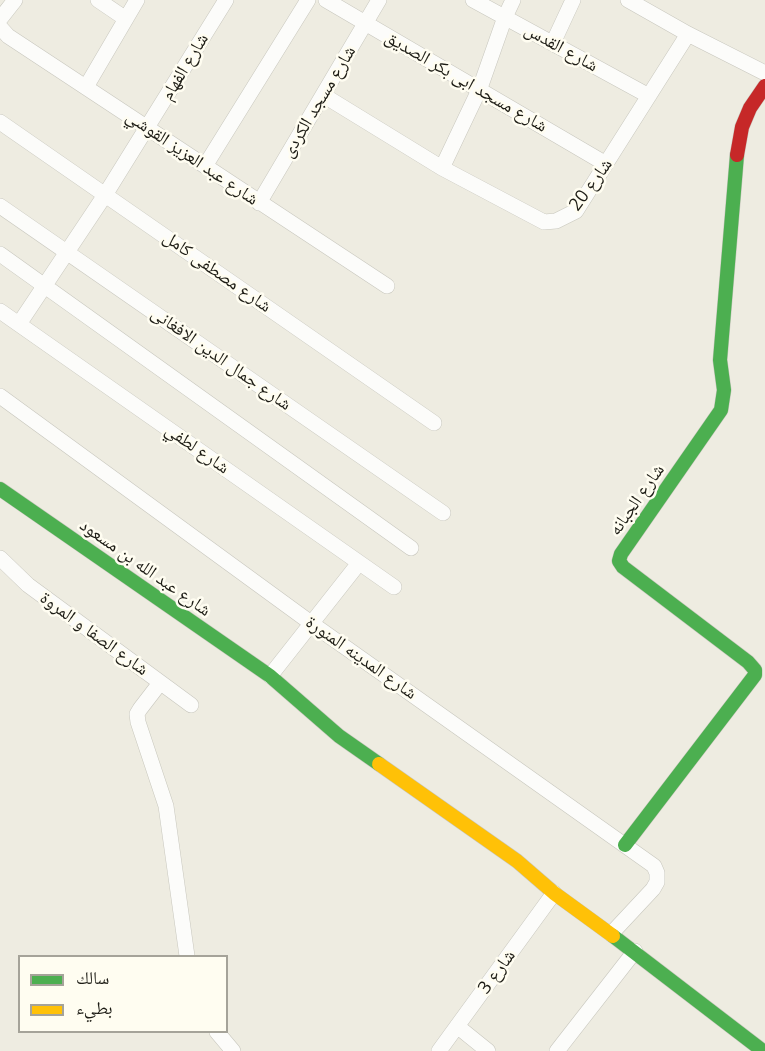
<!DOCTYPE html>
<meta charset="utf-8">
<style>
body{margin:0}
#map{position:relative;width:765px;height:1051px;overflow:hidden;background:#eeece1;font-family:"Open Sans","Noto Naskh Arabic",sans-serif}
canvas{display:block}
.legend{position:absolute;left:18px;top:955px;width:210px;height:78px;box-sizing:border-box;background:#fffdf1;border:2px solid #a5a399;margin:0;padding:8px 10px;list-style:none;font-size:18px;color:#1d1c15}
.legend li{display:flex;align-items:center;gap:12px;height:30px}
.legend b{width:30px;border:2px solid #a5a399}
</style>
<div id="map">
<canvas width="765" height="1051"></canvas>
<ul class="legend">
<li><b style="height:8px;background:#4caf50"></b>سالك</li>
<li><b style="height:8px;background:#ffc107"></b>بطيء</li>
</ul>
</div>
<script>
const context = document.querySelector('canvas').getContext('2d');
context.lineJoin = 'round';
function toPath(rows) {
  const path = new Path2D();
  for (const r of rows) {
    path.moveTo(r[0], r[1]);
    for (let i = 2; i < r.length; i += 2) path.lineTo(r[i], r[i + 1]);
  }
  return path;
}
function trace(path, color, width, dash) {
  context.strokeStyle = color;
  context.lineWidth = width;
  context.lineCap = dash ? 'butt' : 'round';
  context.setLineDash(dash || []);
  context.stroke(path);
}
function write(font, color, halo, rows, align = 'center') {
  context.font = font + ' "Open Sans","Noto Naskh Arabic",sans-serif';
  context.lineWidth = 5;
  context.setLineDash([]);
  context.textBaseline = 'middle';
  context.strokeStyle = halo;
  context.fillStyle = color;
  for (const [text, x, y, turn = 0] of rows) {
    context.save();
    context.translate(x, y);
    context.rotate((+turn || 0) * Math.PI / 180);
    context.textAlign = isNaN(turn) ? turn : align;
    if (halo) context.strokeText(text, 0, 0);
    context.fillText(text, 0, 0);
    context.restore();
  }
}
const street = toPath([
 [98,0,126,19],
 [326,0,606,164],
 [473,0,649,96],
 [628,0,688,34,765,73],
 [0,19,15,0],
 [0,27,8,36,387,286],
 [553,43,573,0],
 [86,87,137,0],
 [323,95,442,168,544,222,556,221,576,211,688,34],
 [0,122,434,423],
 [205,166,308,0],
 [442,168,480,88,505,17,513,0],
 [259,203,379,0],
 [0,206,443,513],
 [0,254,411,548],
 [0,311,394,587],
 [19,324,105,195,226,0],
 [0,396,311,623,654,866,657,873,657,882,653,889,611,934],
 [0,558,28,585,191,705],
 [270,676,359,563],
 [160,683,140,709,137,714,138,722,166,806,187,956],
 [457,1026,488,1051],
 [217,1032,233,1051],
 [439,1051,554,893],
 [557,1051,635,951]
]);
const fast = toPath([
 [0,489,270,676,339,736,379,764],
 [625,845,755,675,755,670,748,662,623,567,619,561,621,554,721,410,724,390,720,360,737,155],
 [613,936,763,1051]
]);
const slow = toPath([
 [379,764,517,861,554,893,613,936]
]);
const jam = toPath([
 [737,155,742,127,750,108,765,86]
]);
const streetNames = [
 ["شارع القدس",561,48,29],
 ["شارع الفهام",185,67,-59],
 ["شارع مسجد ابى بكر الصديق",466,82,30],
 ["شارع مسجد الكردى",319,102,-59],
 ["شارع عبد العزيز القوشي",192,158,34],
 ["شارع 20",591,185,-54],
 ["شارع مصطفى كامل",217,272,35],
 ["شارع جمال الدين الافغانى",221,359,35],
 ["شارع لطفي",197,449,35],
 ["شارع الجبانه",637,500,-55],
 ["شارع عبد الله بن مسعود",145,568,35],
 ["شارع الصفا و المروة",94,634,36],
 ["شارع المدينه المنورة",361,658,35],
 ["شارع 3",497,972,-54]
];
trace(street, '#c7c6bd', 16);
trace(fast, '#c7c6bd', 15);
trace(slow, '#c7c6bd', 15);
trace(jam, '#c7c6bd', 15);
trace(street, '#fcfcfa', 15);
trace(fast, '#4caf50', 14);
trace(slow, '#ffc107', 14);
trace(jam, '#c62828', 14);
write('18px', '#1d1c15', '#fffdf1', streetNames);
</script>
